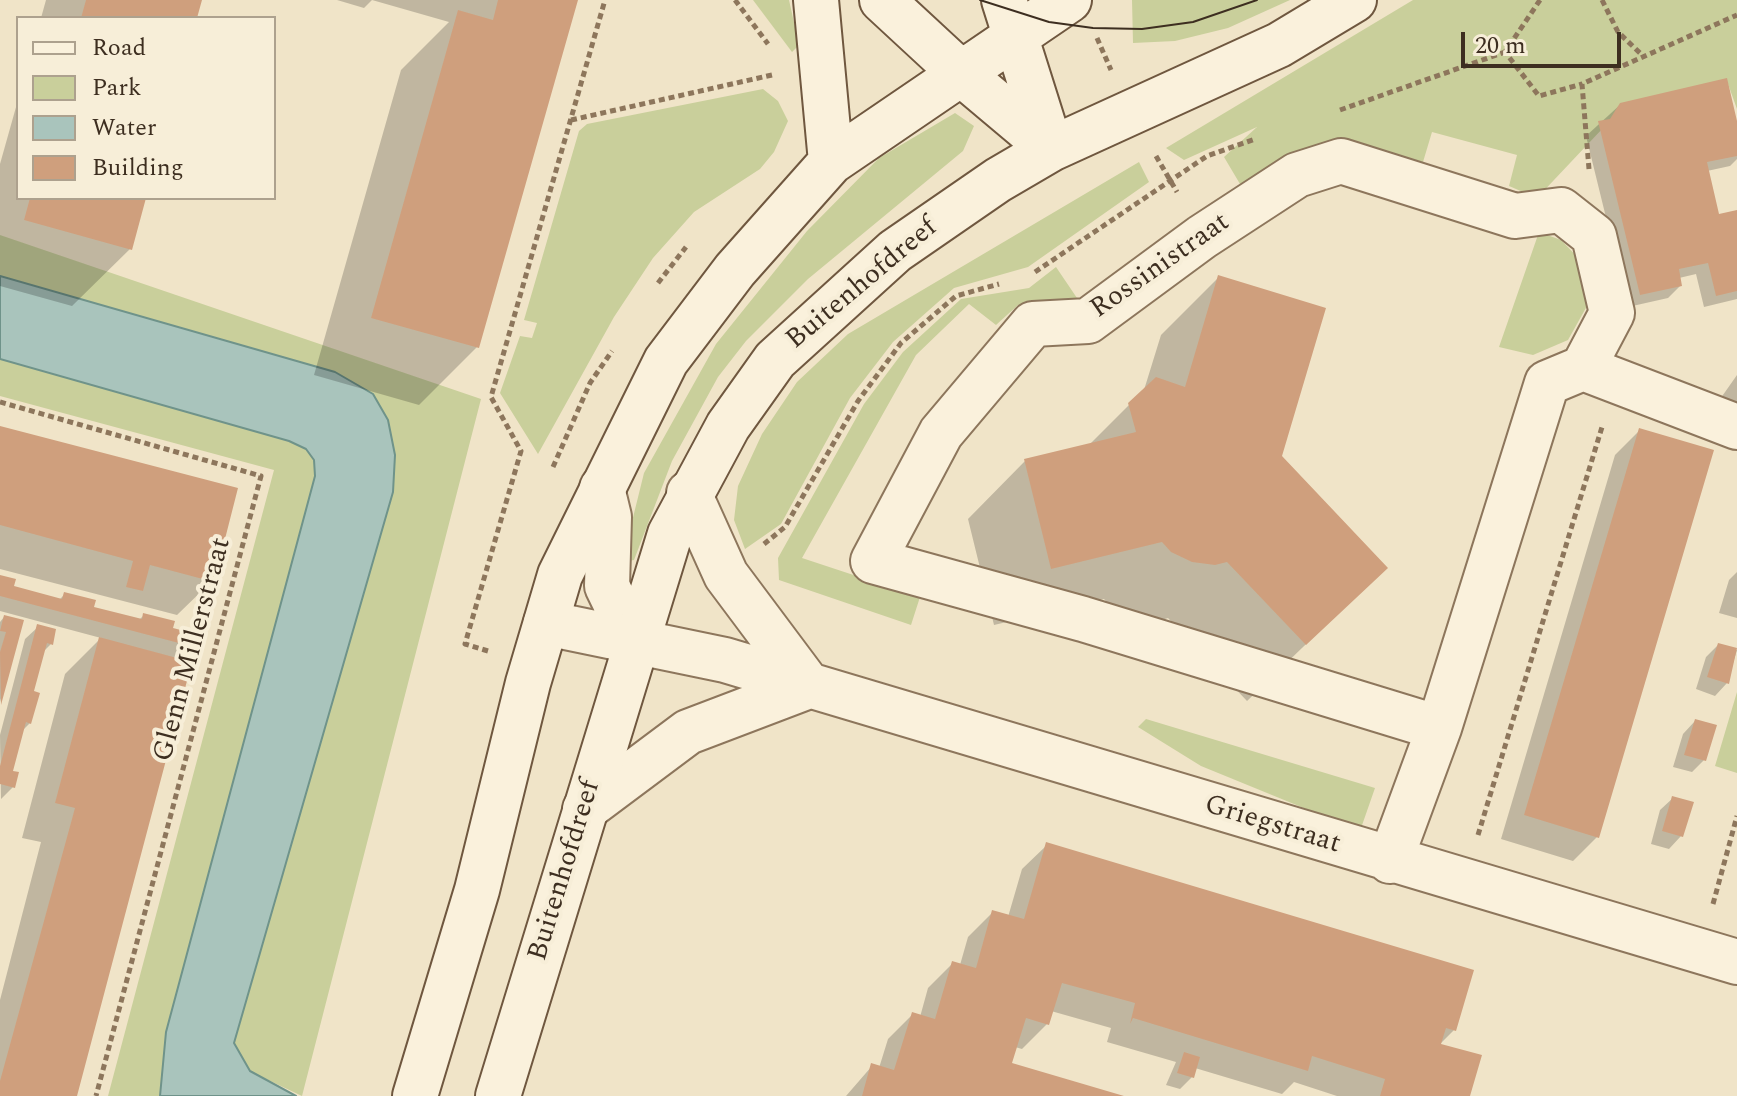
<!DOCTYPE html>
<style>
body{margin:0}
#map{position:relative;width:1737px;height:1096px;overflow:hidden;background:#f0e4c8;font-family:Spectral,serif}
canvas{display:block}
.legend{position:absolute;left:16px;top:16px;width:260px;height:184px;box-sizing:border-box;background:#f7eed8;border:2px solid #ada18e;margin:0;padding:10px 14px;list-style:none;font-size:24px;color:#3d2e20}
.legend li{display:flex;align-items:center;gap:16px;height:40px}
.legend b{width:40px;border:2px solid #ada18e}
.scale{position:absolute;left:1461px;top:32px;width:160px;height:36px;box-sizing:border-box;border:4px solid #3d2e20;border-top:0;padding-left:10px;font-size:24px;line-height:28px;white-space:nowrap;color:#3d2e20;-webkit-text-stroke:6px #f7eed8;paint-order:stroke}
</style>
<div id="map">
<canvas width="1737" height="1096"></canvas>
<ul class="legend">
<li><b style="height:10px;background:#faf1dc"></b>Road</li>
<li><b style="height:22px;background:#c9cf9b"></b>Park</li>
<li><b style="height:22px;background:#a9c4bc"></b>Water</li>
<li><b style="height:22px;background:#cf9f7d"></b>Building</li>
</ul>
<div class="scale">20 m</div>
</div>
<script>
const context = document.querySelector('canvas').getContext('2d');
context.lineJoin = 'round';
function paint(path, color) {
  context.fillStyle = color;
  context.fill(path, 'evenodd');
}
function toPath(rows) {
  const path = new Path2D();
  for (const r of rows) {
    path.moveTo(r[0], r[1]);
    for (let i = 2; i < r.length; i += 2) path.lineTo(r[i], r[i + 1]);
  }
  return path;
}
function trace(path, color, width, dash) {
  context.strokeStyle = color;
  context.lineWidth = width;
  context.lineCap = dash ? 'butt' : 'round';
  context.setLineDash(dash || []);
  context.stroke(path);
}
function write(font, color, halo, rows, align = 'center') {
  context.font = font + ' Spectral,serif';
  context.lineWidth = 8;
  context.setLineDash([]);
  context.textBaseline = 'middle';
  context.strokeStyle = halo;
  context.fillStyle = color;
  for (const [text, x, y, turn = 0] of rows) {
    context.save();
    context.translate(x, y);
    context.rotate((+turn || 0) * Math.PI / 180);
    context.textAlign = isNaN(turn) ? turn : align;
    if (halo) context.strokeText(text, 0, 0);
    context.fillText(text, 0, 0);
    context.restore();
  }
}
const green = toPath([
 [753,0,789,0,799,45,792,52],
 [1132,0,1290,0,1228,28,1175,41,1133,43],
 [1413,0,1737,0,1737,109,1728,84,1604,127,1537,198,1509,186,1517,155,1432,132,1423,162,1339,140,1240,184,1224,157,1257,127,1184,160,1166,148],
 [763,89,778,101,788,121,774,152,760,169,694,212,653,258,614,317,538,454,500,393,520,336,532,338,537,323,524,320,579,131,587,124],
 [955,113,974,126,963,151,808,279,746,341,718,377,672,461,634,560,622,562,644,473,716,344,807,231,879,158],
 [1139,162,1149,182,1028,267,954,288,893,342,850,398,781,524,745,549,734,520,738,486,762,434,797,382,848,334],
 [1539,232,1561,240,1589,269,1587,306,1568,340,1533,355,1499,347],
 [0,235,481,399,302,1096,249,1071,234,1044,393,492,395,455,335,372,0,276],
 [1056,267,1077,298,1018,305,996,325,969,304,916,355,802,558,920,597,911,625,779,580,778,558,864,404,903,352,961,299,1029,288],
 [0,359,289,441,306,449,314,460,315,476,166,1032,160,1096,108,1096,274,470,0,396],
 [1737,692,1737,773,1715,766],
 [1146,719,1375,788,1360,831,1201,766,1138,727]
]);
const water = toPath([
 [0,276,335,372,373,394,388,420,395,455,393,492,234,1043,250,1071,296,1096,160,1096,166,1032,315,476,314,460,306,449,289,441,0,359,0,276]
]);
const shadow = toPath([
 [46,0,200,0,195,18,41,18],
 [337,0,576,0,477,347,419,405,314,375,401,70,449,22,372,0,364,8],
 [18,100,18,198,144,198,130,249,72,306,0,286,0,164],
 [1621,104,1737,130,1737,159,1730,166,1707,171,1718,217,1737,212,1737,299,1704,307,1696,274,1679,278,1680,286,1668,298,1628,307,1586,136],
 [1218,278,1280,456,1385,568,1247,701,1168,618,1156,622,1113,609,1104,599,994,625,968,519,1025,461,1088,446,1144,390,1161,335],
 [1737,375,1737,430,1711,412],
 [0,428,212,581,177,615,0,569],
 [1640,430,1597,837,1573,861,1501,839,1615,455],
 [1737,572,1737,618,1719,613,1729,580],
 [0,576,12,587,59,600,65,594,91,608,139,620,144,615,192,646,178,660,75,1096,0,1096,0,1000,41,842,22,838,65,674,101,638,0,611],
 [4,617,21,622,0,702,0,622],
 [38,627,51,644,43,652,32,693,30,723,22,731,11,772,13,787,1,799,0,735,25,639],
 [1718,645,1737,650,1727,683,1715,696,1696,689,1706,657],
 [1695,721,1704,760,1692,772,1673,767,1683,734],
 [1673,798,1681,836,1669,849,1651,844,1660,810],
 [1047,845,1454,1030,1439,1045,1468,1096,1337,1096,1294,1082,1282,1094,1195,1068,1192,1077,1180,1089,1166,1085,1176,1062,1107,1042,1111,1028,1051,1011,1047,1024,1022,1049,1015,1047,1010,1064,1119,1096,846,1096,872,1066,879,1068,888,1039,912,1015,920,1017,928,988,953,963,960,965,968,937,993,912,1008,917,1022,869]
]);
const building = toPath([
 [86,0,202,0,197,18,81,18],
 [498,0,578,0,479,348,371,318,458,10,493,20],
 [1727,78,1737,121,1737,156,1707,162,1719,214,1737,210,1737,291,1716,296,1708,263,1679,269,1682,286,1640,295,1598,121,1610,119,1620,103],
 [30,198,146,198,132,250,24,220],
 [1218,275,1326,308,1282,456,1388,568,1306,645,1227,562,1215,565,1192,562,1171,552,1162,542,1051,569,1024,459,1136,432,1128,403,1156,377,1185,387],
 [0,426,238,488,214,582,150,565,143,591,126,587,133,561,0,525],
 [1639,428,1714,450,1599,838,1524,815],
 [0,575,16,579,14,586,62,599,64,592,96,600,94,607,142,619,143,613,175,621,173,628,196,634,194,647,0,596],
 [4,615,24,620,1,705,0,652,6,632,0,631],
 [37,624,56,629,53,645,47,643,34,691,40,693,31,724,26,722,13,771,19,772,15,788,0,784,0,766],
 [99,637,192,662,77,1096,0,1096,0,1081,75,808,55,803],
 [1718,643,1737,648,1729,684,1707,677],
 [1695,719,1717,725,1706,761,1684,755],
 [1672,796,1694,802,1683,837,1662,831],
 [1046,842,1474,970,1456,1031,1446,1028,1441,1044,1482,1055,1470,1096,1380,1096,1385,1079,1312,1056,1308,1071,1133,1018,1130,1024,1135,1003,1062,983,1049,1025,1026,1018,1012,1063,1124,1096,862,1096,871,1063,894,1070,912,1012,935,1019,952,961,976,968,992,910,1024,919],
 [1184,1052,1200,1057,1194,1078,1177,1073]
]);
const path = toPath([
 [735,0,768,44],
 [1540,0,1505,52,1539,96,1582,84],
 [1602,0,1618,32,1642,55],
 [1097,38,1111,70],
 [1340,110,1505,52],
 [571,120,772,75],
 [1156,156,1177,192],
 [1589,169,1582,84,1737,15],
 [1035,272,1207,156,1255,139],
 [658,283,686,247],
 [0,402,261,476,96,1096],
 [553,467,590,383,612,351],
 [764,544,785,527,858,401,901,343,956,296,999,284],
 [488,651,465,644,521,451,491,397,605,0],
 [1478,835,1602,427],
 [1713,904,1737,816]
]);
const street = toPath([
 [1583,368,1737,427],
 [602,488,609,517,607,586,635,644],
 [689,493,726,575,809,686],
 [546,623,725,660,1737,962],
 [585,809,688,732,809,686],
 [1390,861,1439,728,1547,383,1583,368,1612,313,1594,236,1561,210,1515,216,1341,161,1297,175,1202,237,1088,321,1033,324,941,433,873,561,1083,619,1439,728]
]);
const secondary = toPath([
 [816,0,831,162],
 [882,0,963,75,1051,149],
 [1004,0,1051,149],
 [415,1096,477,890,528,683,560,575,666,361,735,270,831,162,1069,0],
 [498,1096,670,534,728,426,775,360,895,251,998,180,1051,149,1279,45,1354,0]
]);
const tram = toPath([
 [980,0,1049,22,1093,28,1142,29,1193,22,1257,0]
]);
const streetNames = [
 ["Rossinistraat",1161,267,-35],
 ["Buitenhofdreef",863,285,-40],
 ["Glenn Millerstraat",194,650,-75],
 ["Griegstraat",1272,826,17],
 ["Buitenhofdreef",566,871,-73]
];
paint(green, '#c9cf9b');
paint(water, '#a9c4bc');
trace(water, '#6f938a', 2);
paint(shadow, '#0003');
paint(building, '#cf9f7d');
trace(street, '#8d765c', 48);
trace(secondary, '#6f573f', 48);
trace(path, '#8d765c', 5, [6, 4]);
trace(street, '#faf1dc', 44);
trace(secondary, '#faf1dc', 44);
trace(tram, '#3d2e20', 2);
write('28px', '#3d2e20', '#f7eed8', streetNames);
</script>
